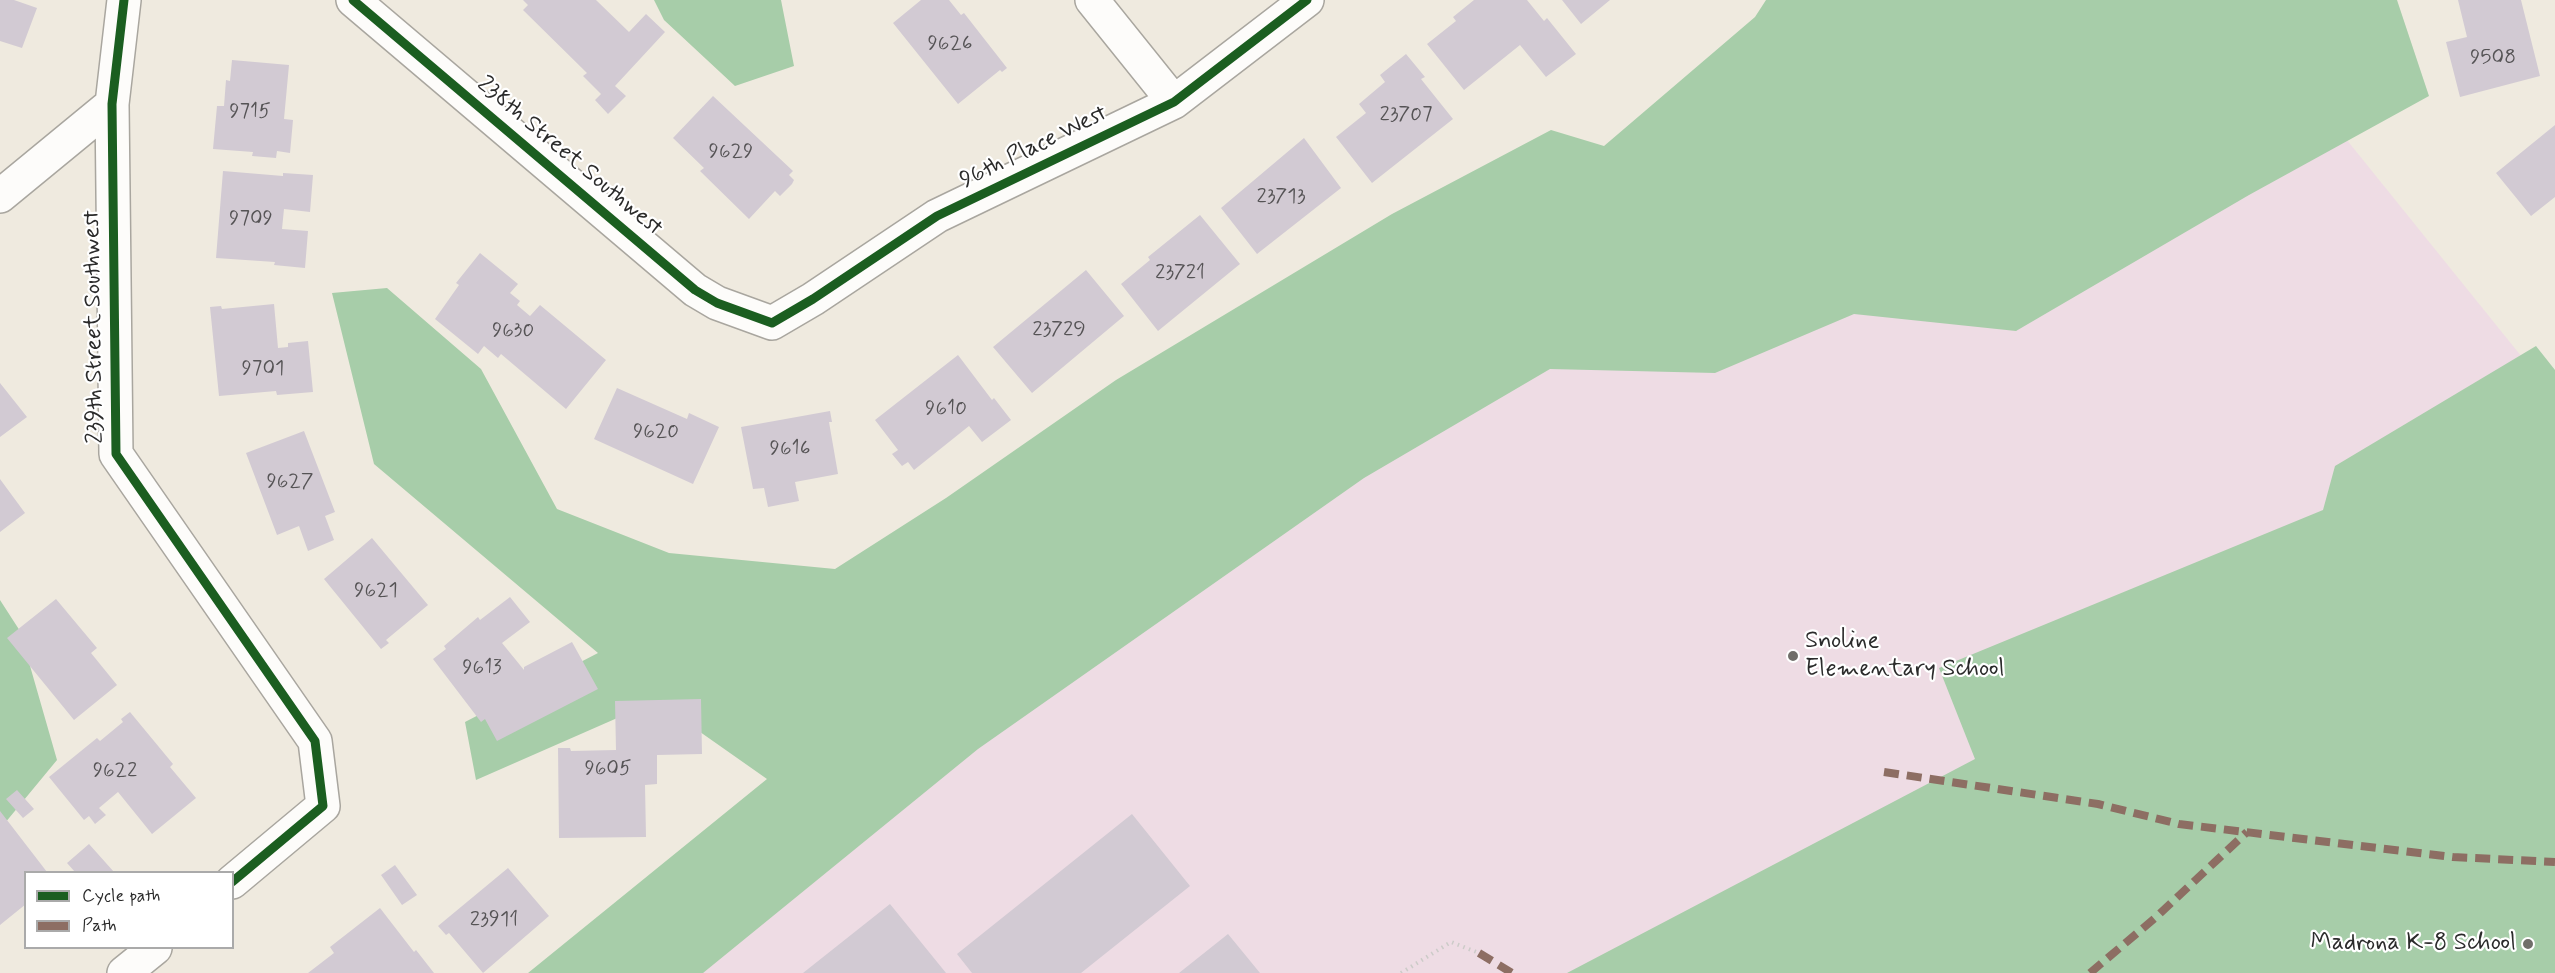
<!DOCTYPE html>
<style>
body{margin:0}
#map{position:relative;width:2555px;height:973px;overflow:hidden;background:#efeadf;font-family:Mynerve,sans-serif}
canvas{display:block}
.legend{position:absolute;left:24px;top:871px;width:210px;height:78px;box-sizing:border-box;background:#fff;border:2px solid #aaa;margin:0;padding:8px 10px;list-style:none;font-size:18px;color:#2b2b2b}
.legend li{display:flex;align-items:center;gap:12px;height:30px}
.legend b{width:30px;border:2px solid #aaa}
</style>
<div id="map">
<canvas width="2555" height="973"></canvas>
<ul class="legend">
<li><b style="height:8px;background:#1b5e20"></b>Cycle path</li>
<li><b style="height:8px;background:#8d6e63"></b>Path</li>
</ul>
</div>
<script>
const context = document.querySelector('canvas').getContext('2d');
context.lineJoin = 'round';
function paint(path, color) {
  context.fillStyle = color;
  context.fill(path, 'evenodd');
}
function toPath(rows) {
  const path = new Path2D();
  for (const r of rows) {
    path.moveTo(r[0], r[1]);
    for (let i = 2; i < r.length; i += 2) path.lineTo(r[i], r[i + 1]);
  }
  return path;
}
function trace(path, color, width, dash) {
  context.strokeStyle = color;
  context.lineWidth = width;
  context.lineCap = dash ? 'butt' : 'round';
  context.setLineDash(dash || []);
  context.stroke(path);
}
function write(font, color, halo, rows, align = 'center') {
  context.font = font + ' Mynerve,sans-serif';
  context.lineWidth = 4.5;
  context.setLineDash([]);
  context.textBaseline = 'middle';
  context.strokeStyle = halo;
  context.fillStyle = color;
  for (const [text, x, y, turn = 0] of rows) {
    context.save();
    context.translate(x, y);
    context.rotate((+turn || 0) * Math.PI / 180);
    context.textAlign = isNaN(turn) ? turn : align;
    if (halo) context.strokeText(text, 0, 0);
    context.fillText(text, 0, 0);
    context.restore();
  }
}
const built = toPath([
 [1857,0,2234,0,2555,398,2555,973,631,973]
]);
const forest = toPath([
 [654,0,781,0,794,66,735,86,664,20],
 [1766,0,2397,0,2429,96,2249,195,2016,331,1854,314,1715,373,1550,369,1364,478,978,749,703,973,528,973,767,779,656,701,476,780,465,722,598,653,374,464,332,293,387,288,481,369,557,509,669,553,835,569,946,498,1116,380,1392,214,1551,130,1604,146,1755,17],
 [2536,346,2555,370,2555,973,1567,973,1975,759,1939,668,2323,510,2335,466],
 [0,600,20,631,57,760,0,829]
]);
const building = toPath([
 [0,0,14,0,37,8,22,48,0,41],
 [523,0,596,0,629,32,646,14,665,32,615,86,626,96,608,114,595,100,601,94,583,76,587,73,523,10,528,5],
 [921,0,949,0,961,15,964,13,1007,68,1002,72,1000,70,958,104,893,23],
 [1474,0,1527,0,1544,21,1547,18,1576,54,1546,77,1520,45,1464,90,1427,44,1456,21,1453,17],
 [1562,0,1610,0,1581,24],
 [2458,0,2521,0,2540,76,2460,97,2446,42,2467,37],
 [1406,54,1425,77,1421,79,1453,119,1372,183,1336,137,1366,113,1359,104,1385,82,1380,75],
 [232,60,289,65,284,119,293,120,290,153,277,151,276,158,252,156,253,152,213,149,217,106,224,106,226,80,230,81],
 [713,96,793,171,789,175,794,180,792,184,780,196,775,191,749,219,700,171,704,168,673,138],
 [2555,125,2555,197,2531,216,2496,173],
 [1304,138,1341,188,1257,254,1221,208],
 [223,171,283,176,283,173,313,175,310,212,284,209,282,229,308,231,305,268,274,265,275,262,216,258],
 [1200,215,1240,264,1158,331,1121,284,1150,260,1148,257],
 [480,253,518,284,510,293,520,301,517,305,530,316,540,305,606,360,566,409,501,354,498,358,484,346,478,354,435,319,459,285,456,283],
 [1086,270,1124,316,1032,393,993,347],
 [274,304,278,348,288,347,288,343,308,341,313,392,277,395,276,391,219,396,210,307,221,306,222,309],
 [958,355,992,400,994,398,1011,420,982,442,969,426,914,470,908,462,902,466,892,454,898,450,875,420],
 [0,383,27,417,0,437],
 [617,388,687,419,689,413,719,427,693,484,594,439],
 [830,411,832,422,829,422,838,474,795,482,799,501,768,507,764,488,753,489,741,427],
 [304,431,335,512,325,516,334,540,308,551,299,526,277,535,246,453],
 [0,479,25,513,0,532],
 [372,538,428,605,386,640,389,643,381,649,324,579],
 [510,597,530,622,502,643,524,670,524,667,572,642,598,689,497,741,485,719,481,722,433,659,446,649,444,646,478,617,480,620],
 [56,599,97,648,91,653,117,685,74,720,7,638],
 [701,699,702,754,657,755,657,784,645,785,646,837,559,838,558,748,570,748,571,751,616,750,615,701],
 [130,712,173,764,170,767,196,798,152,834,118,792,99,808,106,815,95,824,89,816,84,820,49,777,97,738,100,741,123,722,121,719],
 [17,790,34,809,23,818,6,799],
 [0,811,47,872,26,872,26,904,0,925],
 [1132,814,1190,886,1081,973,972,973,957,954],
 [89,844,114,872,75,872,67,863],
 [395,865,417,895,402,905,381,875],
 [508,868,549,916,483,973,449,933,446,935,438,926],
 [890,904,946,973,803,973],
 [380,908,414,952,416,950,434,973,308,973,334,953,330,947],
 [1228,934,1260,973,1179,973]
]);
const path = toPath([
 [1401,973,1451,942,1479,953]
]);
const street = toPath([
 [124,0,112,104,116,454,315,741,323,806,232,882],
 [353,0,695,290,717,303,772,323,813,299,937,216,1174,102,1307,0],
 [1092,0,1174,102],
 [0,196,112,104],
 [124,973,155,948]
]);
const quiet = toPath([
 [1884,772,2098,804,2179,824,2453,857,2555,862],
 [1479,953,1512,973],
 [2090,973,2155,918,2247,832]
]);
const cycleway = toPath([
 [124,0,112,104,116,454,315,741,323,806,232,882],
 [353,0,695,290,717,303,772,323,813,299,937,216,1174,102,1307,0]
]);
const markers = [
 [1793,656,6,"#706e6a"],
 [2528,944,6,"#706e6a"]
];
const numberNames = [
 ["9626",950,45],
 ["9508",2493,59],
 ["9715",250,113],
 ["23707",1406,116],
 ["9629",731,153],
 ["23713",1281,198],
 ["9709",251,220],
 ["23721",1180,274],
 ["23729",1059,331],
 ["9630",513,332],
 ["9701",263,370],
 ["9610",946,410],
 ["9620",656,433],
 ["9616",790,450],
 ["9627",290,483],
 ["9621",376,592],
 ["9613",482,669],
 ["9605",608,770],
 ["9622",115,772],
 ["23911",494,921]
];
const streetNames = [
 ["96th Place West",1034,148,-26],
 ["238th Street Southwest",569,157,40],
 ["239th Street Southwest",95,327,-91]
];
const poiNames = [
 ["Snoline",1805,642],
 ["Elementary School",1805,670],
 ["Madrona K-8 School",2516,944,"right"]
];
paint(built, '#eedce4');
paint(forest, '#a7cda9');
paint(building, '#d2cad3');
trace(street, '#a9a69f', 36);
trace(path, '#cccbc8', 4, [1.5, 4.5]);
trace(street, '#fdfcfa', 33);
trace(quiet, '#8d6e63', 8, [15, 8]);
trace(cycleway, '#1b5e20', 9);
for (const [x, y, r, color] of markers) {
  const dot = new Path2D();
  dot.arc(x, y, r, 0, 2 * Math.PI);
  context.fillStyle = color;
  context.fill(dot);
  trace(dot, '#fff', 2);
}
write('21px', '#555355', null, numberNames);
write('24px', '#2b2b2b', '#fff', streetNames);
write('24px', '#2b2b2b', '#fff', poiNames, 'left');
</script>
